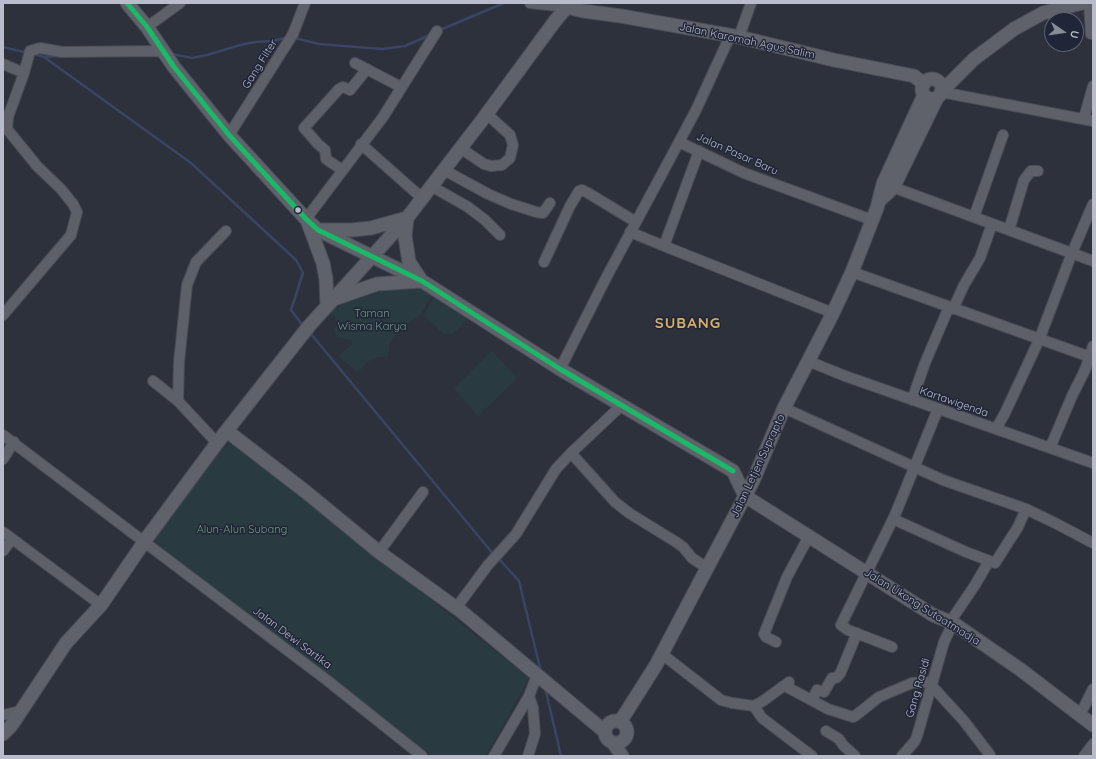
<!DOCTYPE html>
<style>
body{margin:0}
#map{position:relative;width:1096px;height:759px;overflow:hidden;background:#2d313b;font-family:Quicksand,sans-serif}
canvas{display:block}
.frame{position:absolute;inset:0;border:4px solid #b8bccb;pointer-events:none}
.north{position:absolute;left:1044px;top:12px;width:40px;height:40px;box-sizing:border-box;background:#202537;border:1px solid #5d6172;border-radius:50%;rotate:103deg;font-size:11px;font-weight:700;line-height:16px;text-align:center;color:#b8bccb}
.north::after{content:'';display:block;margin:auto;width:14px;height:18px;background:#878b99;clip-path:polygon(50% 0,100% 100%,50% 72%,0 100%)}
</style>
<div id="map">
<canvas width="1096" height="759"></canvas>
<div class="frame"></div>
<div class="north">U</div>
</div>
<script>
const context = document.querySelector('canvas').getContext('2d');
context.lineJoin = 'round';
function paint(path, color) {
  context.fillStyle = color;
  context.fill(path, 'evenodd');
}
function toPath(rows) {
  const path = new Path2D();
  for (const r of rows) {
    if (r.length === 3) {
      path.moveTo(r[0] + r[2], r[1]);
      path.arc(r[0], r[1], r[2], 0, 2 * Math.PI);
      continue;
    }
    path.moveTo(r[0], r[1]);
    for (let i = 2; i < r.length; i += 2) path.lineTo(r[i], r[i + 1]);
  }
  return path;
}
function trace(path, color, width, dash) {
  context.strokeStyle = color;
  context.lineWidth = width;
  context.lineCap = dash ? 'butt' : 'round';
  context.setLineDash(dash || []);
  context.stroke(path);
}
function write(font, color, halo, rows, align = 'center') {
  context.font = font + ' Quicksand,sans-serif';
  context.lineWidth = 3;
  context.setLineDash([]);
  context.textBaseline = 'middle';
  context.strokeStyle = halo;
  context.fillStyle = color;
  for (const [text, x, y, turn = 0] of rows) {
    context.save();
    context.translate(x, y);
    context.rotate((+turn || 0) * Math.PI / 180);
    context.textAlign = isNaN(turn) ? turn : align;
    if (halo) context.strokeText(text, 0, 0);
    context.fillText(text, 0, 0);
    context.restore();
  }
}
const green = toPath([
 [420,285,434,293,421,314,399,330,390,343,388,356,371,359,358,372,338,356,352,344,352,340,337,338,334,330,338,324,333,314,323,317,337,303,378,288],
 [436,294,471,315,453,334,444,334,423,315],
 [492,351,517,378,478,416,454,389,459,383],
 [220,444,238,445,529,678,486,756,432,756,157,545,154,536]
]);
const stream = toPath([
 [440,30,504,3],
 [295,38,319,44,382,49,405,46,430,35],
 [3,47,28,53],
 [33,54,44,57,191,163,296,260,303,273,291,310,301,323],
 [172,54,192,58,207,55,240,45,255,42,271,41,286,38],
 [44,57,57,56],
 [311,334,494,555],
 [498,558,519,581,541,672],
 [545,687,561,756]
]);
const minor = toPath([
 [530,3,567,7,569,3],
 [1089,3,1091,34],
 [147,27,180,3],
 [730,36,696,110,679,142,744,173,872,220],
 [739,37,751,3],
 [355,63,401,87],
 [3,64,24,73],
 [941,92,1093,121],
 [1084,118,1093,86],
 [229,135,293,34,305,3],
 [361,144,422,198],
 [460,148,484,164,491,166,502,165,510,158,513,145,510,135,487,114],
 [699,151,664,246,833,313],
 [342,170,326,159,325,150,318,144,304,128,339,89,343,87,350,90,367,69],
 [444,170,488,194,511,204,536,212,543,213,550,203],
 [887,185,1093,261],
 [431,186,468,207,485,220,500,235],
 [974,217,1003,135],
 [306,219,383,117,437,31],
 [1009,230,1024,180,1031,171,1038,171],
 [630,232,664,246],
 [544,262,570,206,579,191,582,190,588,193,636,222],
 [852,272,1093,358],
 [953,309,964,285,980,258,992,224],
 [3,315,71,235,77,212,73,204,61,189,37,166,7,129,8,117,24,73,30,51,40,48,62,52,155,51,164,52],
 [808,361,845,376,1093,463],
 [560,369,606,278,679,142],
 [153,381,178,401,217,443],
 [912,400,925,363,949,307],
 [178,401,179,362,187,285,196,262,226,231],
 [784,408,943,480,1026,509,1055,523,1093,543],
 [996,429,1005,413,1039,340,1072,253,1093,204],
 [3,435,328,681,422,756],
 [1050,448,1072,396,1085,370,1093,346],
 [571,453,622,405],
 [3,459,14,442],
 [893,519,966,552,995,563,1018,527,1026,509],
 [3,532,101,605],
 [3,551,12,539],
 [379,552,423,492],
 [456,608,488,565,516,534,556,469,571,453,615,502,629,513,676,542,683,547,692,558,707,568],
 [950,622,975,585,989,561],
 [776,642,766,637,764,634,787,577,809,536],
 [892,647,848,630,841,625,895,515,938,409],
 [662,654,721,700,732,703,754,706,763,701,789,682],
 [785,686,828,709,853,717,855,716,879,697,912,683,926,682,931,685,964,721,990,755],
 [812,700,817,690,824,692,832,678,836,678,840,674,857,633],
 [754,706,762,718,812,756],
 [3,715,21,711],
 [1080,715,1093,689],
 [826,731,839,739,843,745,855,756],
 [494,756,529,696,537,675],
 [528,756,535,734,533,708,529,696],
 [902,756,915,741,917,736,944,642,953,623],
 [1084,756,1093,744]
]);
const major = toPath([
 [127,3,147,27,174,67,229,135,306,219,318,230,422,281,560,369,733,471],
 [932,89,10],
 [941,92,974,59,1014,29,1043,13,1082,3],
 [879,201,893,188,937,98],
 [307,220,323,263,326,279,327,305],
 [322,230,352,230,371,228,407,218,405,236,409,262,421,280],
 [334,299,377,284,420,281],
 [227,431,306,492,379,552,462,612,604,731],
 [733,471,745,496,933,615,953,623,1021,670,1093,725],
 [616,732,11],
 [620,722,656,665,753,481,784,408,833,313,852,272,877,208,883,184,924,95],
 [3,734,11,726,21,711,66,643,101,605,149,535,217,443,309,326,407,218,483,119,555,21,567,7,583,11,621,16,739,37,834,60,914,76,924,84],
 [614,744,622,756]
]);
const bus1 = toPath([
 [127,3,147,27,174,67,229,135,306,219,318,230,422,281,560,369,733,471]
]);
const markers = [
 [298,210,3.5,"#b8bccb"]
];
const streetNames = [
 ["Jalan Karomah Agus Salim",747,41,12],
 ["Gang Filter",260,64,-58],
 ["Jalan Pasar Baru",737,154,24],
 ["Kartawigenda",954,402,19],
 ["Jalan Letjen Suprapto",758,466,-65],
 ["Jalan Ukong Sutaatmadja",922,607,32],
 ["Jalan Dewi Sartika",292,638,37],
 ["Gang Rasidi",918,688,-74]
];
const parkNames = [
 ["Taman",372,314],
 ["Wisma Karya",372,327],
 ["Alun-Alun Subang",242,530]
];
const districtNames = [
 ["SUBANG",688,323]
];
paint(green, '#2a3a41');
trace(stream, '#3b4464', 2.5);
trace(minor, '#494c54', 12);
trace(major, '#4b4e58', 15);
trace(minor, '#5d6069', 10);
trace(major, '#5f626b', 13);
trace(bus1, '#1ab867', 5);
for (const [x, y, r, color] of markers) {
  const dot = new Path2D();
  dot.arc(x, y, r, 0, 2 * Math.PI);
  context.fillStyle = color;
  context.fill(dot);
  trace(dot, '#202537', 1.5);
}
write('11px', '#b8bccb', '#202537', streetNames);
write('11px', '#709c82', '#202537', parkNames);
context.letterSpacing = '1px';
write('bold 15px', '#d4ac6b', '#202537', districtNames);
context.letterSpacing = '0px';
</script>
